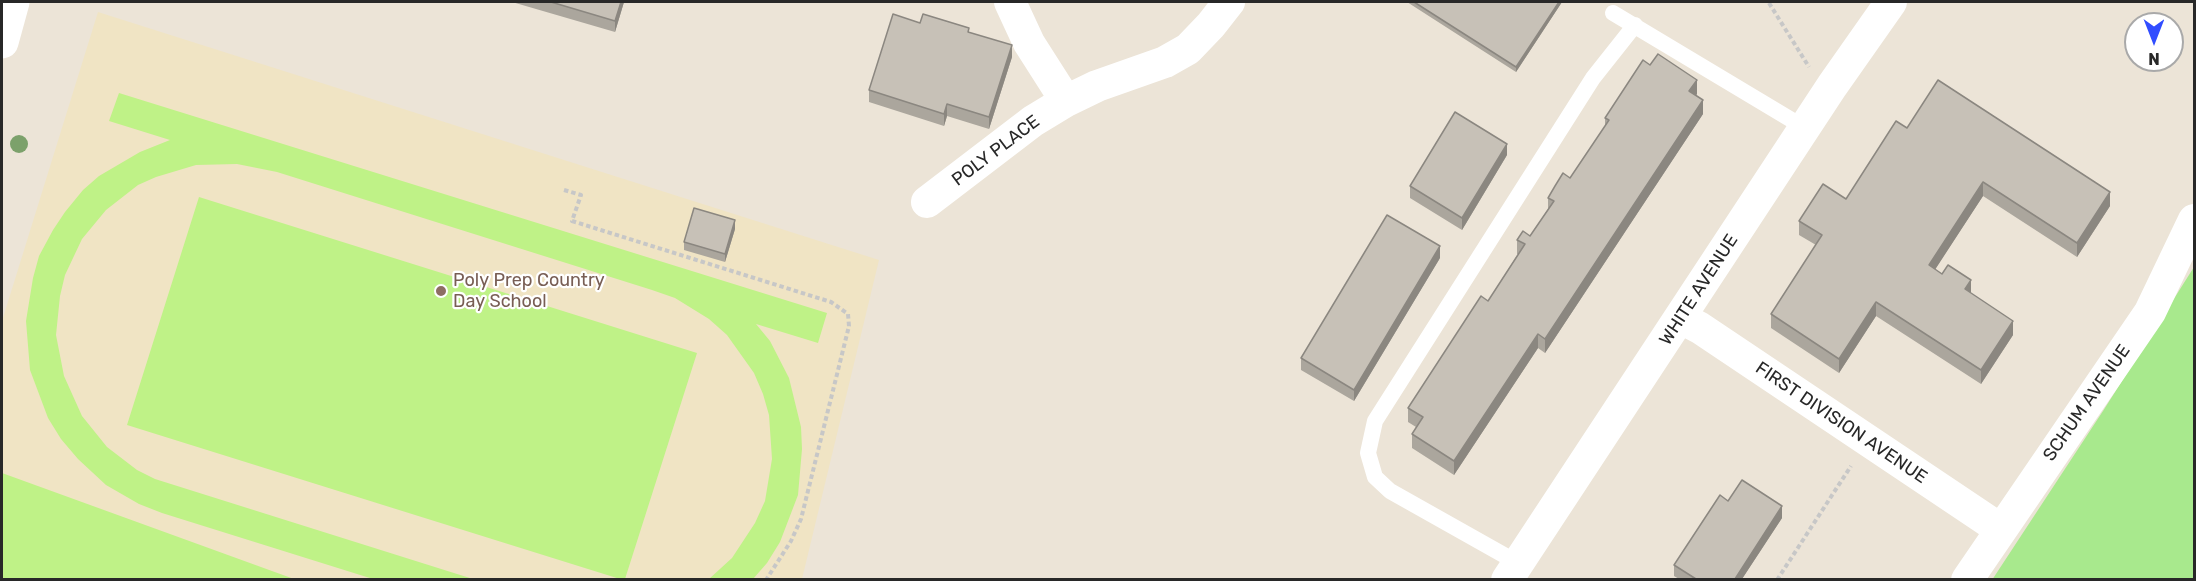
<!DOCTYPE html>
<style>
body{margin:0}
#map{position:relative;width:2196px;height:581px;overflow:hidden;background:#ece4d7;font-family:Rubik,sans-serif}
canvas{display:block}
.frame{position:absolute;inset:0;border:3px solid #282828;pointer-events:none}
.north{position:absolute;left:2124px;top:12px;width:60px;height:60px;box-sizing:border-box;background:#fff;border:2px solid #a9a9a9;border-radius:50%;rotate:180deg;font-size:16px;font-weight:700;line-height:24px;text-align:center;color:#282828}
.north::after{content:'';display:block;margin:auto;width:21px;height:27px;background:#314dff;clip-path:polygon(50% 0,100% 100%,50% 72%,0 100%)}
</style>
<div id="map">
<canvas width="2196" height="581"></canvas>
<div class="frame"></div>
<div class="north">N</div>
</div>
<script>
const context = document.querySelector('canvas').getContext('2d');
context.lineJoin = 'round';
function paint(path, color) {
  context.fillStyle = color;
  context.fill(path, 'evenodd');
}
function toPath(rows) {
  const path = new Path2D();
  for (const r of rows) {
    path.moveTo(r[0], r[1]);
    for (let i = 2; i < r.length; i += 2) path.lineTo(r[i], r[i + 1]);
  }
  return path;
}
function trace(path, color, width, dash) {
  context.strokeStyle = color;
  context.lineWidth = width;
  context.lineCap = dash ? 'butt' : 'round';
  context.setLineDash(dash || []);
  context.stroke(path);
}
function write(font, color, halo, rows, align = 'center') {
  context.font = font + ' Rubik,sans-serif';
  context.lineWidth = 4.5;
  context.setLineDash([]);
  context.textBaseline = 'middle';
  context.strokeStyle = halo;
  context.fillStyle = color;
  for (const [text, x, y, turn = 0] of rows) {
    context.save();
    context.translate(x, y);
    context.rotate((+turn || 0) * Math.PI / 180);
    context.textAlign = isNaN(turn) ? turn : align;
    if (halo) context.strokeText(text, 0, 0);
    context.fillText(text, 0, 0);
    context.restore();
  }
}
const education = toPath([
 [98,12,879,260,802,579,2,580,2,321]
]);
const green = toPath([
 [2194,267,2194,579,1992,580,2103,411]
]);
const pitch = toPath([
 [119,93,827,313,818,343,756,324,770,341,789,378,801,427,802,449,798,495,780,542,767,563,753,579,709,579,732,558,755,523,765,501,772,459,769,415,763,394,754,373,727,335,709,319,675,298,652,290,277,172,237,164,196,165,156,177,138,185,106,210,82,239,65,275,60,296,56,335,64,376,82,416,107,447,137,470,155,479,473,579,373,579,162,513,139,504,106,485,78,459,61,439,48,418,30,370,26,321,33,278,39,256,53,230,65,212,83,190,99,176,140,152,170,140,109,121],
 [199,197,697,353,625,579,620,579,127,425],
 [2,473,294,579,2,579]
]);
const path = toPath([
 [1769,3,1809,67],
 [564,190,581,195,572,221,831,302,848,314,849,326,801,519,791,541,766,580],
 [1777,580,1851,466]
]);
const lane = toPath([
 [1613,13,1805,128],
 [1518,563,1390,491,1375,477,1368,453,1375,421,1593,78,1635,25]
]);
const street = toPath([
 [1010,2,1029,43,1066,101],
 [927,202,1033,121,1066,101,1097,86,1165,62,1188,49,1211,25,1229,2],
 [1681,318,1700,328,2000,529],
 [1507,580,1832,86,1891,2],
 [1967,580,2150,312,2194,220]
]);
const secondary = toPath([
 [2,42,13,2]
]);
const trees = [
 [19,144]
];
const wall = toPath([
 [512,2,624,2,615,32],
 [1407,2,1562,2,1516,72],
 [920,23,969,32,1012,57,989,129,947,116,944,126,869,102,869,90],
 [1697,94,1696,95,1703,114,1545,353,1538,348,1454,475,1412,448,1412,434,1416,427,1408,422,1408,408,1488,301,1518,254,1517,254,1517,240,1530,236,1548,209,1548,198,1570,178,1605,126,1605,118],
 [1907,128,2110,206,2077,257,1983,196,1935,269,1971,293,2013,335,1981,384,1876,316,1839,373,1771,328,1771,314,1816,245,1799,235,1799,221,1846,199],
 [1507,155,1462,230,1410,198,1410,186],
 [735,229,725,262,684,250,684,242],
 [1440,258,1354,401,1301,370,1301,358],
 [1728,501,1782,518,1742,579,1679,579,1674,576,1674,565]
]);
const shadedWall = toPath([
 [621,2,624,2,615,32,615,21],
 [1559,2,1562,2,1516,72,1516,67],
 [1012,45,1012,57,989,129,989,117],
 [1697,80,1697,94,1689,105,1689,91],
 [1703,100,1703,114,1545,353,1545,339],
 [947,104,947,116,944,126,944,114],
 [1507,144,1507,155,1462,230,1462,218],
 [1983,182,1983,196,1929,279,1929,265],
 [2110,192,2110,206,2077,257,2077,243],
 [735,220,735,229,725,262,725,254],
 [1440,246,1440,258,1354,401,1354,390],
 [1971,280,1971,294,1965,289],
 [1876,302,1876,316,1839,373,1839,359],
 [2013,321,2013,335,1981,384,1981,370],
 [1538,334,1538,348,1454,475,1454,461],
 [1782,506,1782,518,1742,579,1735,579]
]);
const building = toPath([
 [551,2,621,2,615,21,551,2],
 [1414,2,1559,2,1516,67,1414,2],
 [893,14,920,23,923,14,969,28,968,32,1012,45,989,117,947,104,944,114,869,90,893,14],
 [1658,54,1697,80,1689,91,1703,100,1545,339,1538,334,1454,461,1412,434,1423,417,1408,408,1481,296,1488,301,1525,244,1517,240,1523,231,1530,236,1554,201,1548,198,1555,186,1563,173,1570,178,1609,120,1605,118,1643,60,1650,65,1658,54],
 [1938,80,2110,192,2077,243,1983,182,1929,265,1942,274,1948,265,1971,280,1965,289,2013,321,1981,370,1876,302,1839,359,1771,314,1822,235,1799,221,1823,184,1846,199,1896,121,1907,128,1938,80],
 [1455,112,1507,144,1462,218,1410,186,1455,112],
 [694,208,735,220,725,254,684,242,694,208],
 [1387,215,1440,246,1354,390,1301,358,1387,215],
 [1742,480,1782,506,1735,579,1696,579,1674,565,1720,495,1728,501,1742,480]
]);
const markers = [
 [441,291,6,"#8d6e63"]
];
const streetNames = [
 ["POLY PLACE",996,151,-37],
 ["WHITE AVENUE",1699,290,-57],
 ["SCHUM AVENUE",2087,403,-55],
 ["FIRST DIVISION AVENUE",1841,423,34]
];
const educationNames = [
 ["Poly Prep Country",453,281],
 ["Day School",453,302]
];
paint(education, '#f0e4c4');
paint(green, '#a8e98d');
paint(pitch, '#bff287');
trace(path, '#c7c7c7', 4, [4.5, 3]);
trace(lane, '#fff', 16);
trace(street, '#fff', 32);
trace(secondary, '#fff', 33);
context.fillStyle = '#7ca16b';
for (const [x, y] of trees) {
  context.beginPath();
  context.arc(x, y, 9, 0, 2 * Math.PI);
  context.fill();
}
paint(wall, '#aba69d');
paint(shadedWall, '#8b8780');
paint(building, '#c7c1b7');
trace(building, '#8b8780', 1.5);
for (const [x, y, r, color] of markers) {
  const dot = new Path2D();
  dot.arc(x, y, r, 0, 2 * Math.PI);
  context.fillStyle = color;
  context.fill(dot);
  trace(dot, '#fff', 2);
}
write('18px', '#282828', '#fff', streetNames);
write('18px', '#785e54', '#fff', educationNames, 'left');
</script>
